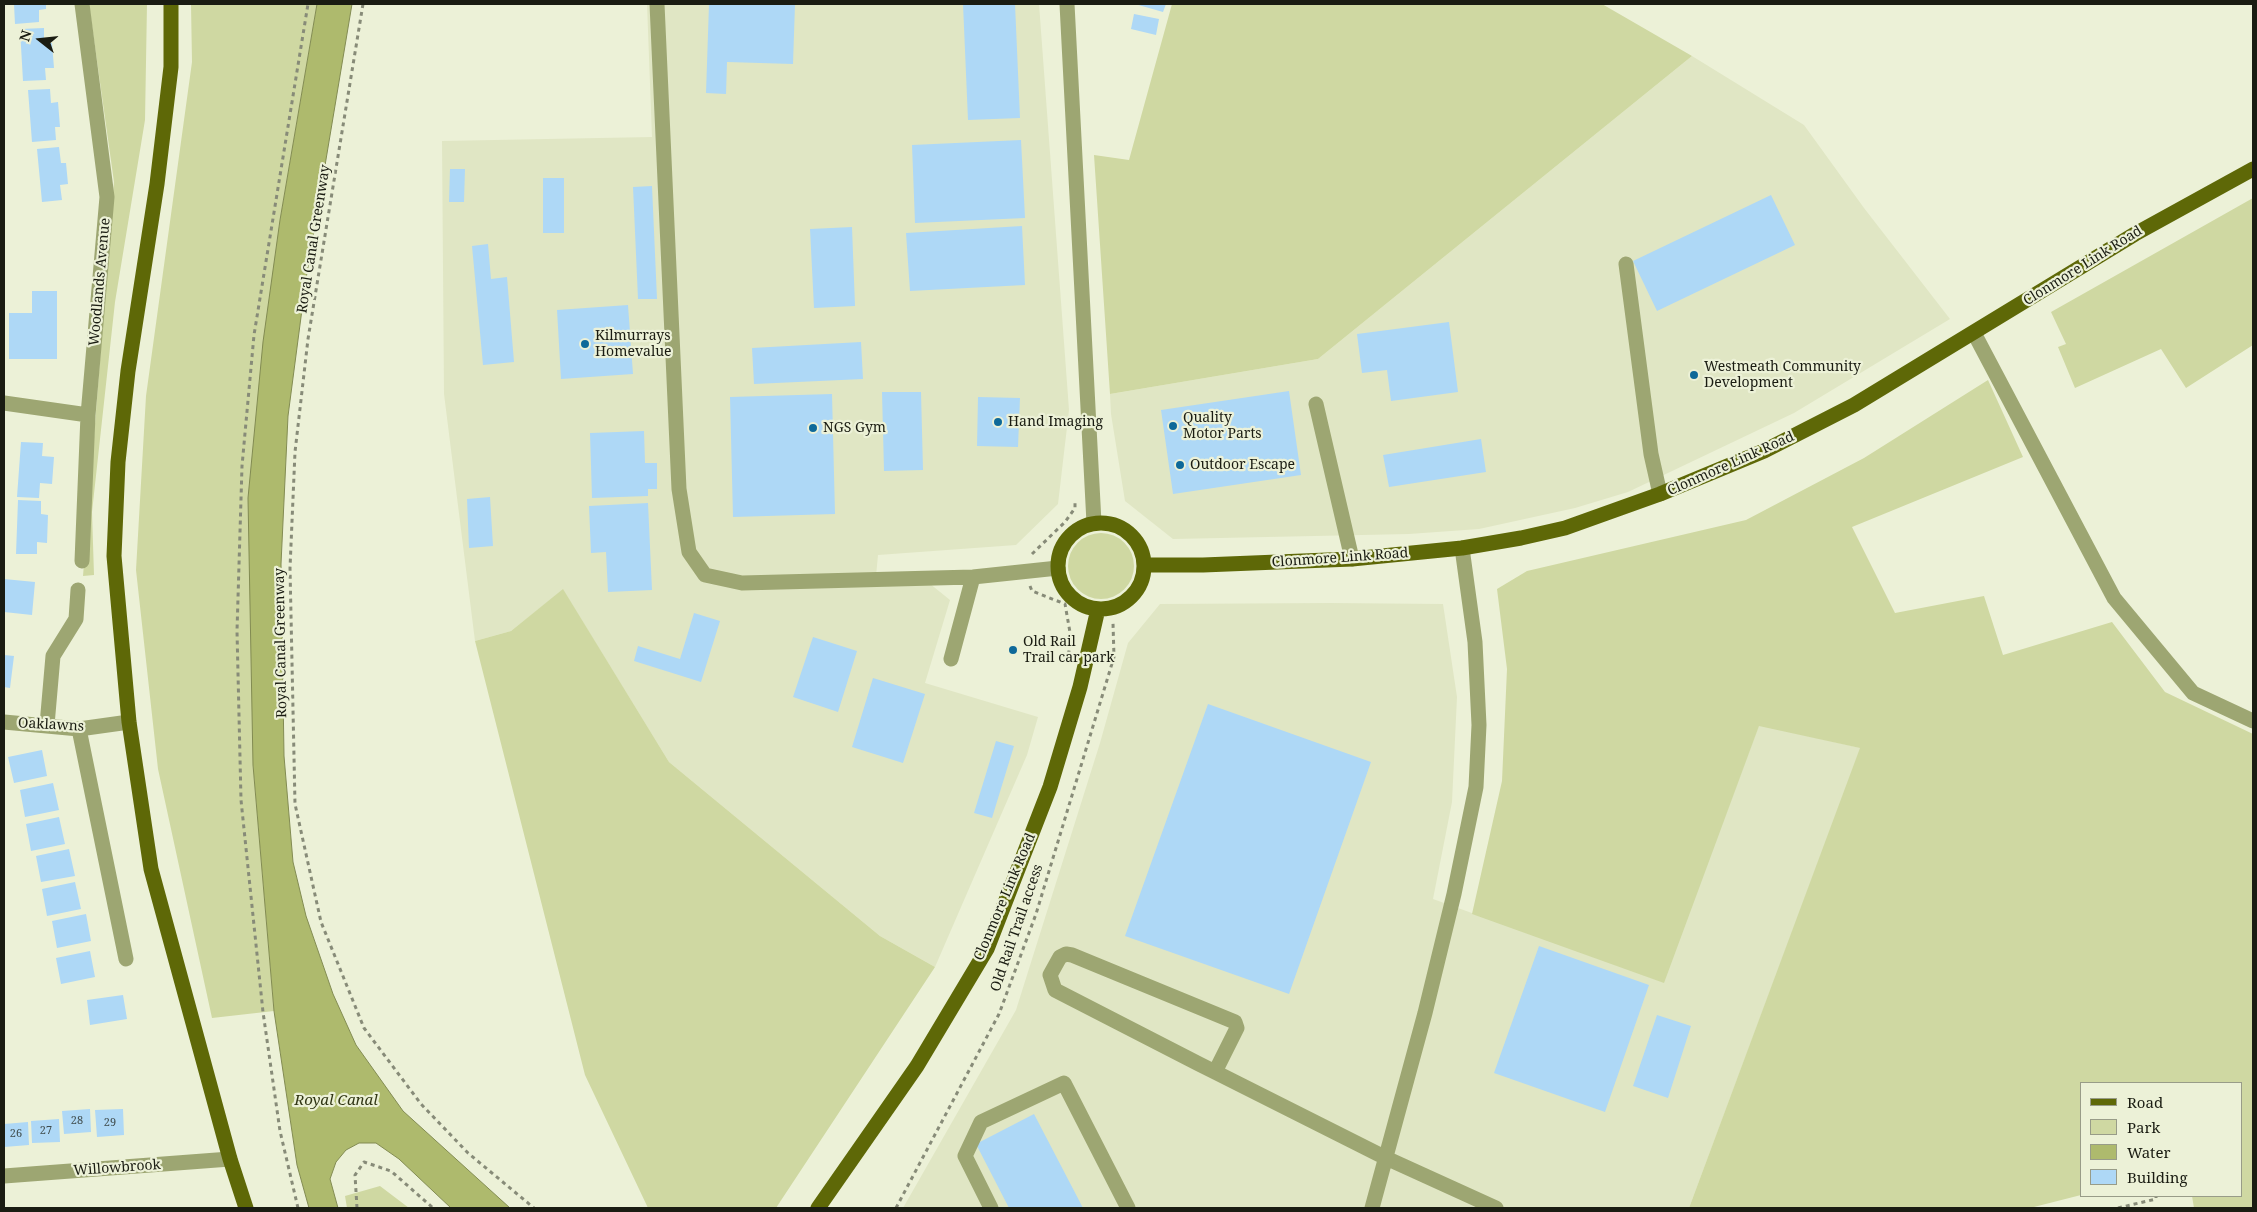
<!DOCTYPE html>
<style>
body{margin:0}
#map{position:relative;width:2257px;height:1212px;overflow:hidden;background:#ecf1d7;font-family:"Noto Serif",serif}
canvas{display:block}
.frame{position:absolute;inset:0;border:5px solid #1a1c12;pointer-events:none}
.legend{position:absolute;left:2080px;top:1082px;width:162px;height:115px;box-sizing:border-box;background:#ecf1d7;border:1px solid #989c88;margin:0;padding:6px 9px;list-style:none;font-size:15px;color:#1a1c12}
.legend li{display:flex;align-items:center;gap:10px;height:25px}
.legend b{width:25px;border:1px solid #989c88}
.north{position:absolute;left:15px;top:15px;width:50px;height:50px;-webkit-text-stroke:4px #ecf1d7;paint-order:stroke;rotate:286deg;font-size:14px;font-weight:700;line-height:20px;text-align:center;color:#1a1c12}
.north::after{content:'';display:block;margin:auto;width:18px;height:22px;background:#1a1c12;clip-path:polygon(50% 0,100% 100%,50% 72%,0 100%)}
</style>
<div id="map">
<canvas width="2257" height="1212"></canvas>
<div class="frame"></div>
<ul class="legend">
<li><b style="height:6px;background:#5e6807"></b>Road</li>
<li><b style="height:14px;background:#cfd8a2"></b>Park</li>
<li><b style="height:14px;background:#aeba6d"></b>Water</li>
<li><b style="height:14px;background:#aed8f6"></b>Building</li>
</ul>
<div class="north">N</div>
</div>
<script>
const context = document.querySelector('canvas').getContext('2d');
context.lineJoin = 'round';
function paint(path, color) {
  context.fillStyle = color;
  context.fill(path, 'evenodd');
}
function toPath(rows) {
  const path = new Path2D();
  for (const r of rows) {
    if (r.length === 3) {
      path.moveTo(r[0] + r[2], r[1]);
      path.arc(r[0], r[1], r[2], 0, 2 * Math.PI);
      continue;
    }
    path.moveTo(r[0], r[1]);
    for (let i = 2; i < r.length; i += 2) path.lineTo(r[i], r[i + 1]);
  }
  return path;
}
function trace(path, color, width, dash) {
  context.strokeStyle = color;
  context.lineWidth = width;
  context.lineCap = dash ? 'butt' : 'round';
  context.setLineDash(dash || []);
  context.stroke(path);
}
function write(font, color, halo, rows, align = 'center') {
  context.font = font + ' "Noto Serif",serif';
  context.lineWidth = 4.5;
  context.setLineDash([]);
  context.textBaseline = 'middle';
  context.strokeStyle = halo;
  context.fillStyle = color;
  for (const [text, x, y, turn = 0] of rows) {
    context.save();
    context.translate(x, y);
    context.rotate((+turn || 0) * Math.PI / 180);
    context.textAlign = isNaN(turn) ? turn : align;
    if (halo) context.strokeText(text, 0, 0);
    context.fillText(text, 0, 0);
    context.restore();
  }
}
const built = toPath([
 [647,4,1039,4,1069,410,1058,504,1016,545,878,555,875,587,929,583,950,600,925,683,1038,717,1027,755,935,967,880,936,669,762,563,590,511,631,475,641,444,394,442,141,652,137],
 [1692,56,1804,125,1864,208,1950,319,1794,413,1628,492,1575,508,1479,529,1409,534,1173,539,1125,501,1111,414,1110,394,1318,359],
 [1330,603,1443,604,1457,697,1452,802,1433,899,1663,982,1759,725,1861,748,1689,1208,903,1208,1016,1010,1100,743,1128,643,1160,604]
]);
const green = toPath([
 [89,4,147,4,145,120,115,302,92,512,94,575,83,576,114,182],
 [191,4,317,4,280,220,253,765,274,1011,212,1018,158,769,136,570,146,396,192,62],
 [1172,4,1602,4,1692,56,1318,359,1110,394,1094,155,1129,160],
 [2253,198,2253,345,2186,388,2161,349,2075,388,2058,347,2066,344,2051,312],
 [1988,380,2023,457,1852,527,1895,613,1984,596,2003,655,2112,622,2165,692,2253,734,2253,1208,2194,1208,2192,1196,2241,1196,2241,1083,2081,1083,2081,1195,2030,1208,1689,1208,1860,748,1759,726,1664,983,1472,914,1502,781,1507,669,1497,589,1527,571,1746,520,1864,458],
 [1101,566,33],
 [563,589,669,762,880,936,935,967,776,1208,648,1208,585,1075,475,641,511,631],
 [380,1186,409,1208,347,1208,345,1196]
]);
const water = toPath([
 [317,4,352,4,306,279,288,416,281,564,284,756,293,862,306,916,333,994,356,1045,403,1111,510,1208,451,1208,399,1159,376,1143,359,1143,346,1150,336,1162,330,1179,338,1208,309,1208,297,1165,274,1011,253,765,248,498,263,342,280,220,317,4]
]);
const building = toPath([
 [14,4,46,4,46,9,39,10,39,22,15,24],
 [709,4,795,4,793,64,727,62,726,94,706,93],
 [963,4,1015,4,1020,118,968,120],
 [1135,4,1166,4,1163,12],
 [1134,14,1159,19,1156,35,1131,29],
 [44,28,44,43,52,43,54,68,45,68,46,80,23,81,20,29],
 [50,89,51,103,58,102,60,127,55,127,56,140,32,142,28,90],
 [1021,140,1025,218,915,223,912,145],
 [59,147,61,163,66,163,68,184,60,185,62,200,42,202,37,149],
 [450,169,465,169,464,202,449,202],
 [543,178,564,178,564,233,543,233],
 [652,186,657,299,638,299,633,187],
 [1771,195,1795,245,1657,311,1633,261],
 [1022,226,1025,285,910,291,906,233],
 [852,227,855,306,814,308,810,229],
 [488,244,491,279,507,277,514,362,483,365,472,246],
 [32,291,57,291,57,359,9,359,9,313,32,313],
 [628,305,633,374,561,379,557,310],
 [1449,322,1458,392,1391,401,1387,370,1362,373,1357,334],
 [861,342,863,379,754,384,752,348],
 [1289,391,1301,475,1173,494,1161,410],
 [882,392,921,392,923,470,884,471],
 [832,394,835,514,733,517,730,397],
 [978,397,1020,398,1018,447,977,446],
 [644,431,645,463,657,463,657,489,648,489,648,496,592,498,590,433],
 [1481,439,1486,472,1389,487,1383,455],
 [21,442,43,443,42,456,54,457,52,484,40,483,39,498,17,497],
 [490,497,493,546,469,548,467,499],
 [18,500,41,501,41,514,48,515,47,543,37,542,37,554,16,554],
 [648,503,652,590,608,592,606,552,591,553,589,506],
 [4,579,35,582,32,615,4,612],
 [694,613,720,621,701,682,634,661,638,646,680,659],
 [813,637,857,651,838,712,793,697],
 [4,655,14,656,10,688,4,687],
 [873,678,925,694,903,763,852,747],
 [1208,704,1371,762,1289,994,1125,936],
 [996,741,1014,746,992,818,974,813],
 [42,750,47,776,14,783,8,757],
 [53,783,59,810,25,817,20,790],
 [59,817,65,844,31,851,26,824],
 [69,849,75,876,41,882,36,856],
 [75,882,81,909,47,916,42,889],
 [86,914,91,941,57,948,52,921],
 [1539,946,1649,985,1605,1112,1494,1073],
 [90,951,95,977,61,984,56,958],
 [123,995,127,1019,90,1025,87,1000],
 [1657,1015,1691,1026,1668,1098,1633,1086],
 [90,1109,91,1132,64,1134,62,1111],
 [123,1109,124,1135,97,1137,95,1110],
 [1034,1114,1083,1208,1009,1208,976,1144],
 [59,1119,60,1142,32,1143,31,1121],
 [28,1122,29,1145,4,1147,4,1124]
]);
const path = toPath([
 [363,4,308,339,295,452,290,568,295,804,321,922,364,1028,421,1104,468,1153,534,1208],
 [1032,554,1065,522,1075,508,1075,502],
 [1030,586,1032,591,1065,604,1071,638,1067,664],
 [298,1208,280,1131,263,1012,241,800,237,631,242,466,254,335,308,4],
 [357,1208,355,1175,364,1162,391,1171,433,1208],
 [896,1208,999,1014,1036,914,1114,657,1113,623],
 [2118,1208,2156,1199,2156,1196]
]);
const minor = toPath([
 [657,4,679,489,689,552,705,575,742,583,973,577,1058,568],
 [1067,4,1094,523],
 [1626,264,1651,454,1660,494],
 [1974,333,2114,598,2193,693,2253,721],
 [4,403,88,415],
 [1316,404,1352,559],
 [82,561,88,415,107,197,82,4],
 [951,659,973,577],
 [4,722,79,729,129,722],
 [47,725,53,656,76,619,78,590],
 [79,729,126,959],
 [1215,1072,1237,1028,1235,1022,1072,955,1066,954,1060,957,1050,975,1055,990,1199,1064,1215,1072,1386,1158,1496,1208],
 [4,1176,230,1159],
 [991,1208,965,1156,981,1122,1064,1083,1128,1208],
 [1372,1208,1425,1013,1454,894,1476,787,1479,725,1475,642,1462,548]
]);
const major = toPath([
 [171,4,171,67,157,184,128,371,118,462,114,556,129,722,151,869,230,1159,246,1208],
 [1101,566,43],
 [1145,565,1203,565,1352,559,1462,548,1521,538,1565,528,1660,494,1764,451,1854,405,2135,234,2253,169],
 [818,1208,917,1066,987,949,1050,787,1080,687,1098,609]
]);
const markers = [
 [585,344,5,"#0e6999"],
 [1694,375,5,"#0e6999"],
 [998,422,5,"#0e6999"],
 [1173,426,5,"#0e6999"],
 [813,428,5,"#0e6999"],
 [1180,465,5,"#0e6999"],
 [1013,650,5,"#0e6999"]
];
const numberNames = [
 ["28",77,1121],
 ["29",110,1123],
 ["27",46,1131],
 ["26",16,1134]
];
const streetNames = [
 ["Royal Canal Greenway",314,239,-81],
 ["Clonmore Link Road",2083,266,-32],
 ["Woodlands Avenue",100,282,-85],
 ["Clonmore Link Road",1731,464,-24],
 ["Clonmore Link Road",1340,558,-4],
 ["Royal Canal Greenway",281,643,-91],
 ["Oaklawns",51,725,3],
 ["Clonmore Link Road",1005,897,-67],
 ["Old Rail Trail access",1017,928,-71],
 ["Willowbrook",117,1168,-4]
];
const poiNames = [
 ["Kilmurrays",595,336],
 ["Homevalue",595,352],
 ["Westmeath Community",1704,367],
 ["Development",1704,383],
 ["Quality",1183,418],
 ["Motor Parts",1183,434],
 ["Hand Imaging",1008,422],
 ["NGS Gym",823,428],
 ["Outdoor Escape",1190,465],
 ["Old Rail",1023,642],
 ["Trail car park",1023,658]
];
const waterNames = [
 ["Royal Canal",336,1101]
];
paint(built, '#e0e6c4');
paint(green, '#cfd8a2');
paint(water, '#aeba6d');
trace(water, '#828b52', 1);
paint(building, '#aed8f6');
trace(path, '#878b78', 3, [4, 4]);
trace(minor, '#9da672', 15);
trace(major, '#5e6807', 15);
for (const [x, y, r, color] of markers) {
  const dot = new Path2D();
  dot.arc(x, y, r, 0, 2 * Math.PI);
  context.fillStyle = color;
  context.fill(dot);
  trace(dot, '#ecf1d7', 2);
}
write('11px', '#3f4b4b', null, numberNames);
write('14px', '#1a1c12', '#ecf1d7', streetNames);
write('14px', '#1a1c12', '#ecf1d7', poiNames, 'left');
write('italic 15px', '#313615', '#ecf1d7', waterNames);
</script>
